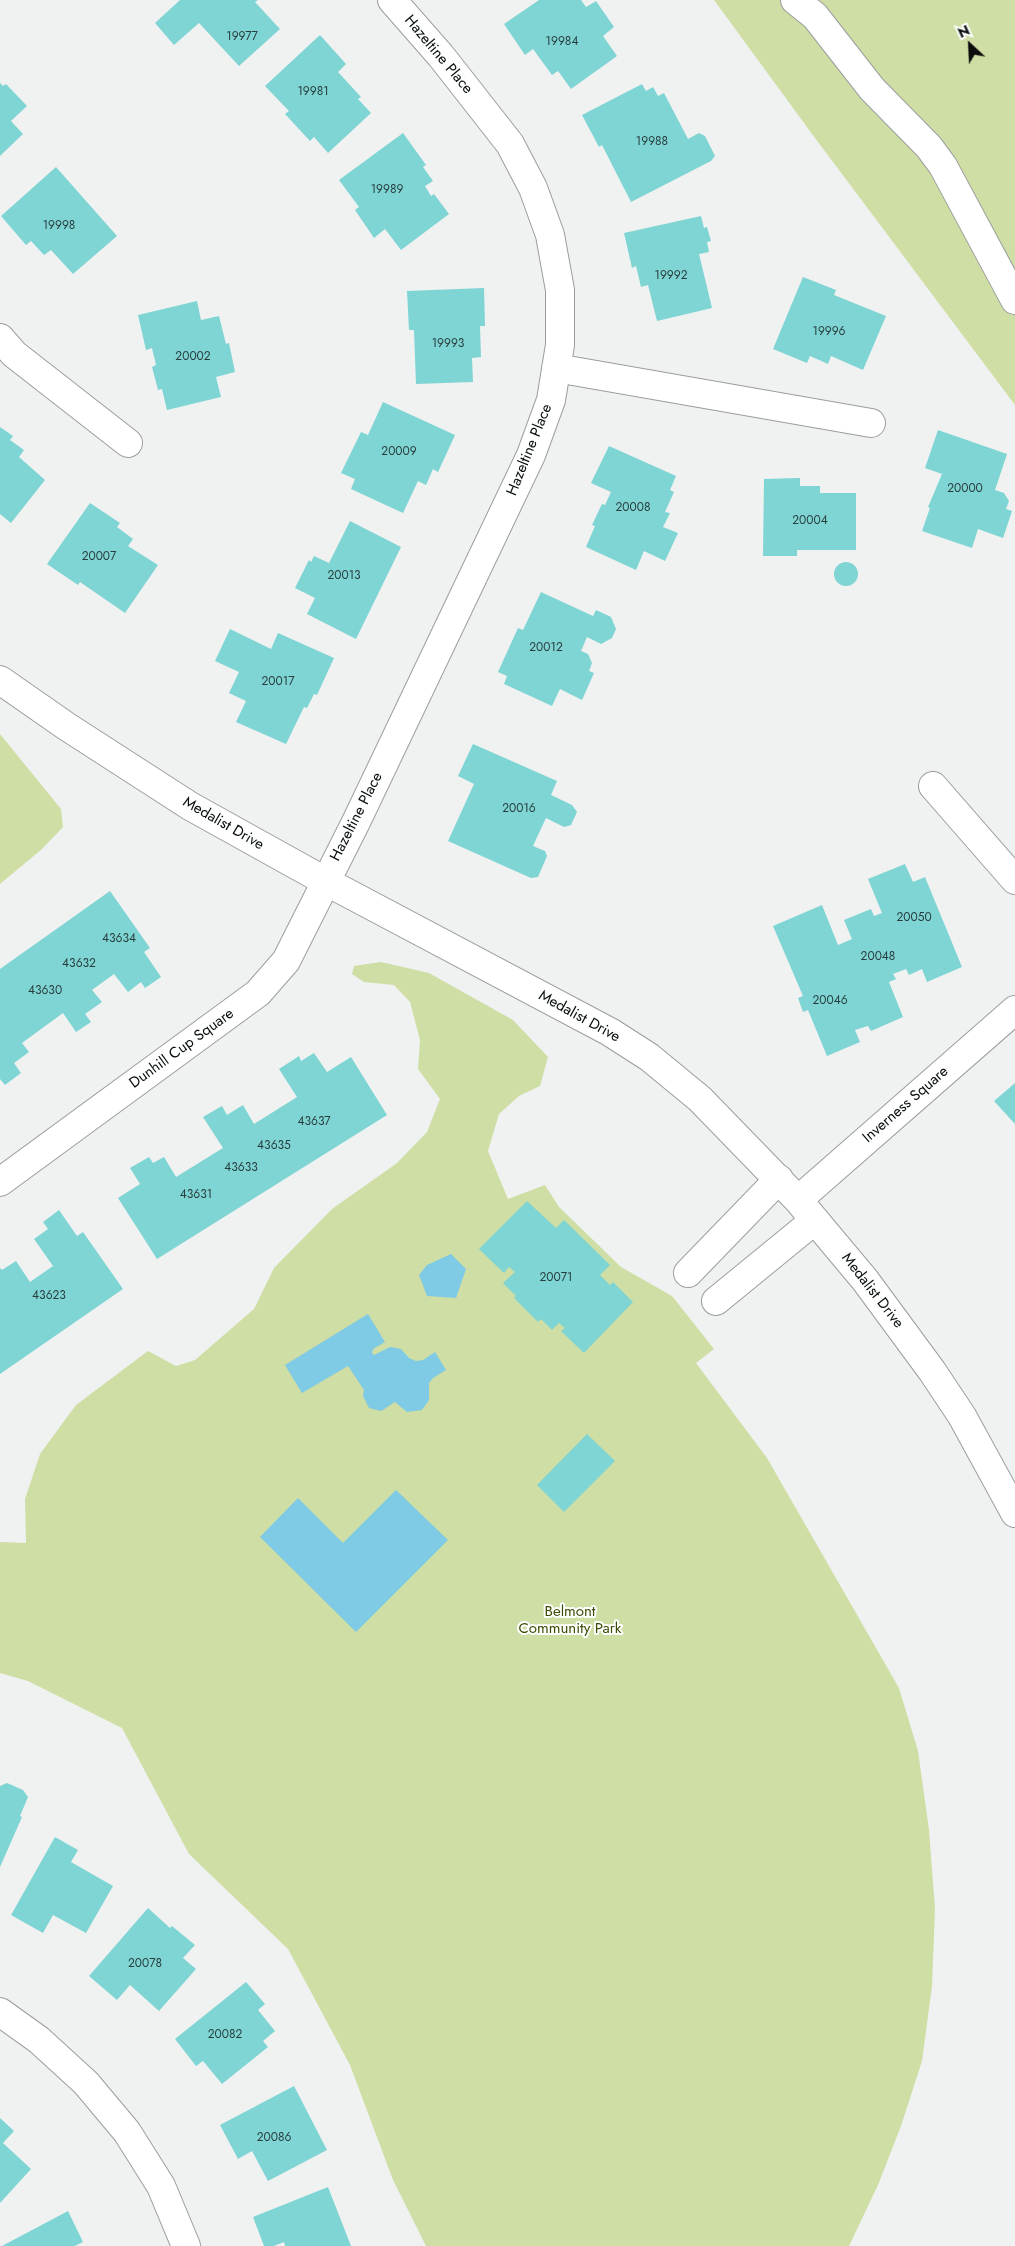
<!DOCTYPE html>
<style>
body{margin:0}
#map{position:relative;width:1015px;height:2246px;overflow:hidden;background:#eff2f1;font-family:Jost,sans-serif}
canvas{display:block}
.north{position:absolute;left:945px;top:20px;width:50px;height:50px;-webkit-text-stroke:4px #fdfffe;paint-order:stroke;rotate:335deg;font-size:14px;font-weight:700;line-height:20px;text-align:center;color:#0b0c0c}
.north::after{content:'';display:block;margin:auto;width:18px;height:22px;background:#0b0c0c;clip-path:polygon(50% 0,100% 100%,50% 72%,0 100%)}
</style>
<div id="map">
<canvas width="1015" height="2246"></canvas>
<div class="north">N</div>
</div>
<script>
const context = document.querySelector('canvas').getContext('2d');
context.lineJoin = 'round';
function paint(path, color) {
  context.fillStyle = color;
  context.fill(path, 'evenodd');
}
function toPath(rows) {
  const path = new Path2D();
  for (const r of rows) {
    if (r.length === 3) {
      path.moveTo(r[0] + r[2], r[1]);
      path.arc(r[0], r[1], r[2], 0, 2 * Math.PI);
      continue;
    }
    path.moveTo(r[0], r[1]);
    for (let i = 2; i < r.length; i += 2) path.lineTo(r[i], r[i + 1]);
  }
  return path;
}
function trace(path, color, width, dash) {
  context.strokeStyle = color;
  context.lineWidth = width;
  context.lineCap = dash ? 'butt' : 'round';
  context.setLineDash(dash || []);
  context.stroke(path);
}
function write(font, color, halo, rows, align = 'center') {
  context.font = font + ' Jost,sans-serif';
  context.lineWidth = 4;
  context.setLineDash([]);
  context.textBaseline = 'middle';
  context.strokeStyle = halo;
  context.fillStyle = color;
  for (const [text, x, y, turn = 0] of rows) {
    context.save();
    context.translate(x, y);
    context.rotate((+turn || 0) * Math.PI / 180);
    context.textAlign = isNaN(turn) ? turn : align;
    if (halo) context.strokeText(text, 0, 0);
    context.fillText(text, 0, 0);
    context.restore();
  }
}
const green = toPath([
 [714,0,1015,0,1015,405,815,138],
 [0,734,61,809,63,827,42,849,0,884],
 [381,962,429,973,513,1020,548,1057,540,1086,519,1096,499,1114,488,1151,508,1199,545,1185,559,1207,621,1267,672,1296,714,1349,696,1363,767,1458,899,1688,918,1751,929,1830,935,1909,932,1986,922,2061,901,2126,878,2185,849,2246,426,2246,393,2180,350,2065,288,1949,189,1854,122,1728,28,1681,0,1673,0,1542,26,1543,25,1499,40,1454,76,1405,148,1351,176,1366,195,1360,254,1309,274,1268,332,1209,397,1163,427,1132,440,1099,418,1069,420,1040,410,1002,394,985,364,982,352,974,354,966]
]);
const water = toPath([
 [451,1254,466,1269,456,1298,427,1296,419,1275,427,1265],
 [368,1314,385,1342,373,1349,372,1353,374,1355,390,1347,401,1349,409,1358,416,1361,423,1360,435,1352,446,1370,433,1378,429,1383,429,1400,422,1410,407,1412,395,1402,381,1411,369,1408,363,1396,364,1390,348,1366,302,1393,285,1365],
 [396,1490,448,1540,356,1632,260,1537,298,1498,343,1543]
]);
const building = toPath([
 [180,0,258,0,255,2,280,29,239,66,199,23,174,45,155,23],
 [539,0,581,0,586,7,596,1,614,27,603,36,617,56,571,89,558,71,552,75,533,49,525,55,504,24],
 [320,35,346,64,338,72,361,97,358,99,371,113,328,153,314,137,310,141,285,114,289,111,265,86],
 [0,83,3,86,6,84,27,106,11,121,23,134,0,156],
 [642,84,646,91,653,87,658,96,664,93,688,139,699,133,705,136,715,156,711,161,631,202,602,145,599,147,582,115],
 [403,133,426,165,423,167,433,181,425,186,431,196,434,194,449,214,401,250,385,229,374,238,355,210,359,207,339,180],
 [56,167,117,236,73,274,51,250,44,255,31,241,26,245,1,216],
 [701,216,704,228,707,227,711,241,707,242,709,252,699,254,712,308,657,321,648,285,641,287,636,266,632,268,624,233],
 [803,277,836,290,834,295,886,316,863,370,831,356,828,364,810,356,807,363,773,349],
 [484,288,485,326,480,326,481,357,472,358,473,382,416,384,414,330,409,330,407,291],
 [197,301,201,320,219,316,226,344,229,343,235,372,216,377,221,397,167,410,162,389,158,390,152,367,156,365,152,348,146,350,138,315],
 [383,402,455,435,438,472,433,469,426,485,418,481,403,513,351,489,355,479,341,473,361,432,368,435],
 [0,427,13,436,10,440,24,450,19,457,45,480,11,523,0,514],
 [938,430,1007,454,995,490,1004,493,1009,501,1006,509,1012,511,1003,538,978,529,972,548,922,531,930,508,928,507,942,474,925,468],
 [609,446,676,476,670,490,674,492,665,512,670,513,663,527,678,533,665,561,644,551,636,570,586,547,595,526,592,525,602,504,605,505,611,492,591,483],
 [800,478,800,486,820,486,820,493,856,493,856,550,797,550,797,556,763,556,764,479],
 [90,503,120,523,117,527,133,539,128,546,158,565,125,613,80,582,78,585,47,564],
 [350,521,401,547,356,639,307,614,315,598,295,588,309,560,311,562,314,556,329,563],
 [846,574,12],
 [541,592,593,616,596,610,611,617,616,629,612,638,601,644,587,637,581,651,588,654,592,663,589,671,594,673,582,700,560,689,552,706,504,684,507,676,498,672,518,628,523,630],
 [230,629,271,649,278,633,334,658,317,695,314,694,307,708,304,707,286,744,236,722,246,701,229,693,239,672,215,661],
 [473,744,557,781,551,795,572,805,577,812,571,825,564,827,546,818,533,846,545,851,547,856,538,877,531,878,448,841,474,784,458,776],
 [905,864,913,882,925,877,962,967,927,982,922,969,909,975,906,969,893,974,896,979,889,982,903,1017,871,1031,868,1026,855,1030,860,1042,827,1056,808,1010,803,1012,798,998,803,996,773,926,822,905,838,945,852,939,844,920,871,909,874,916,882,913,868,879],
 [110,891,150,948,144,952,161,977,145,988,141,982,128,992,114,974,92,990,102,1002,85,1014,91,1022,76,1032,63,1013,22,1043,29,1052,14,1063,21,1073,5,1085,0,1079,0,969],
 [314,1053,327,1072,351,1057,387,1115,157,1259,118,1198,140,1184,130,1168,149,1157,153,1163,164,1157,176,1177,223,1148,203,1117,222,1106,227,1115,243,1105,254,1124,297,1097,279,1069,299,1056,301,1061],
 [1015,1083,1015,1124,994,1101],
 [527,1201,556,1228,564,1220,610,1265,600,1275,610,1285,613,1282,633,1302,584,1353,561,1331,565,1328,559,1323,552,1330,541,1319,538,1322,514,1298,516,1296,503,1283,515,1272,509,1267,504,1273,479,1249],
 [59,1210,77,1236,83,1232,123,1289,0,1374,0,1268,2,1270,16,1261,30,1282,53,1266,34,1239,48,1229,43,1222],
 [587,1434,615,1461,564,1512,537,1485],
 [7,1783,23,1790,28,1797,20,1816,22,1817,0,1867,0,1786],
 [55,1837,78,1850,71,1862,113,1886,86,1933,53,1915,43,1933,11,1915],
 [148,1908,170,1928,172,1926,195,1945,183,1958,196,1969,159,2011,130,1985,117,2000,89,1976],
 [246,1982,265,2004,258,2010,275,2031,263,2041,268,2047,222,2084,203,2061,196,2066,175,2039],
 [294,2086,327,2150,268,2181,252,2151,238,2159,220,2125],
 [0,2118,14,2131,3,2143,31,2169,0,2203],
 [328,2187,351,2246,285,2246,284,2242,274,2246,264,2246,253,2217],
 [68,2211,83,2242,75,2246,2,2246]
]);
const minor = toPath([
 [795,0,815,16,872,89,929,147,943,166,1015,300],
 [0,338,14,354,128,443],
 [556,368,871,423],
 [0,680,66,726,190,806,325,881,610,1032,649,1057,700,1099,798,1200,865,1280,932,1371,962,1416,1015,1513],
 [933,786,1015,880],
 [0,1182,258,993,286,961,356,822,531,455,551,400,560,345,560,290,550,235,533,188,510,144,441,56,392,0],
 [798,1200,1015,1010],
 [688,1273,779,1179],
 [716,1301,815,1220],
 [0,2012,39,2040,86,2083,127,2132,161,2186,186,2246]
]);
const numberNames = [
 ["19977",242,37],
 ["19984",562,42],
 ["19981",313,92],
 ["19988",652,142],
 ["19989",387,190],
 ["19998",59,226],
 ["19992",671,276],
 ["19996",829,332],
 ["19993",448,344],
 ["20002",193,357],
 ["20009",399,452],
 ["20000",965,489],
 ["20008",633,508],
 ["20004",810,521],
 ["20007",99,557],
 ["20013",344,576],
 ["20012",546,648],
 ["20017",278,682],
 ["20016",519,809],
 ["20050",914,918],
 ["43634",119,939],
 ["20048",878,957],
 ["43632",79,964],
 ["43630",45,991],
 ["20046",830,1001],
 ["43637",314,1122],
 ["43635",274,1146],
 ["43633",241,1168],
 ["43631",196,1195],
 ["20071",556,1278],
 ["43623",49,1296],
 ["20078",145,1964],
 ["20082",225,2035],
 ["20086",274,2138]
];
const streetNames = [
 ["Hazeltine Place",438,55,50],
 ["Hazeltine Place",530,450,-68],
 ["Hazeltine Place",357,817,-63],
 ["Medalist Drive",223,824,30],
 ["Medalist Drive",579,1017,29],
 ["Dunhill Cup Square",182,1049,-36],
 ["Inverness Square",906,1105,-41],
 ["Medalist Drive",872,1291,52]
];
const parkNames = [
 ["Belmont",570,1612],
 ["Community Park",570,1629]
];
paint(green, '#cedea4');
paint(water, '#7fcae4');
paint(building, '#7fd4d4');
trace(minor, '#9b9e9d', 30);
trace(minor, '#fff', 28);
write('12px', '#283e3e', null, numberNames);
write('15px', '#0b0c0c', '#fdfffe', streetNames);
write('15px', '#3e4b03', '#fdfffe', parkNames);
</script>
